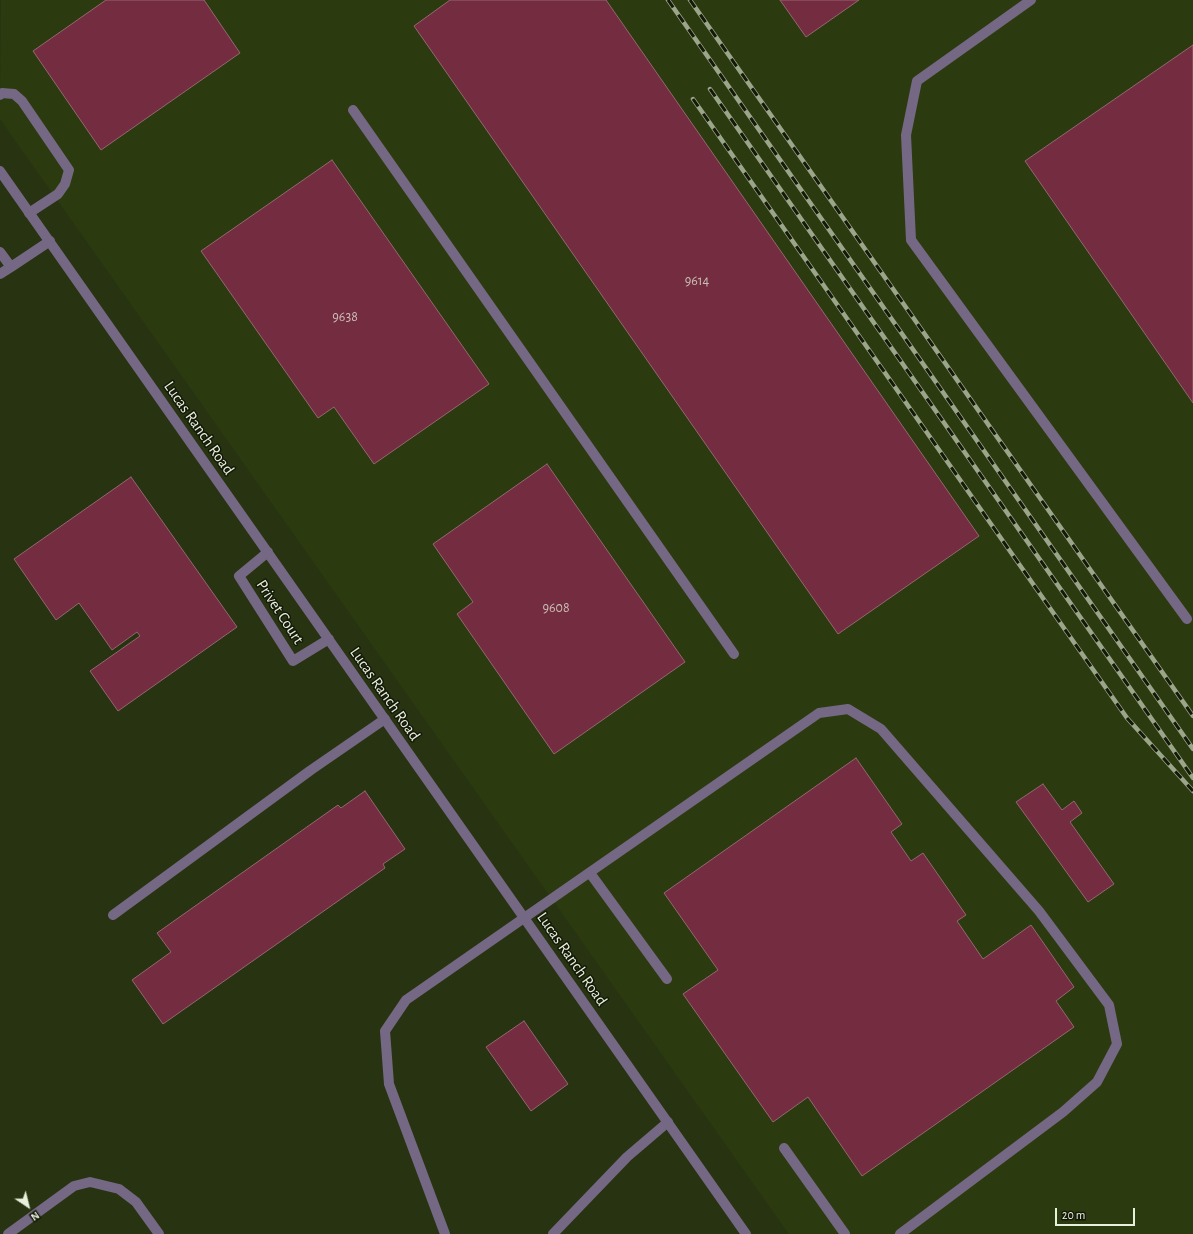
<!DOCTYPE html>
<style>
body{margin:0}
#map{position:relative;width:1193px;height:1234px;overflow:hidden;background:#283411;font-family:"Alegreya Sans",sans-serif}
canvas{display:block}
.north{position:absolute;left:8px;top:1186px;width:40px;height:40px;-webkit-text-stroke:3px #14190a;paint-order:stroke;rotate:145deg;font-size:11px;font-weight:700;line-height:16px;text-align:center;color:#e8f0db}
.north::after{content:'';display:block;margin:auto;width:14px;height:18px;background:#e8f0db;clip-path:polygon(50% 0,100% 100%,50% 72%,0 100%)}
.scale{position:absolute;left:1055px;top:1208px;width:80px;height:18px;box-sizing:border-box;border:2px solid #e8f0db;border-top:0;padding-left:5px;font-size:12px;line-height:14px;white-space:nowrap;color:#e8f0db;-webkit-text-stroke:3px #14190a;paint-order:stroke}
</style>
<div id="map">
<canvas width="1193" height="1234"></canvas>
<div class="north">N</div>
<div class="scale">20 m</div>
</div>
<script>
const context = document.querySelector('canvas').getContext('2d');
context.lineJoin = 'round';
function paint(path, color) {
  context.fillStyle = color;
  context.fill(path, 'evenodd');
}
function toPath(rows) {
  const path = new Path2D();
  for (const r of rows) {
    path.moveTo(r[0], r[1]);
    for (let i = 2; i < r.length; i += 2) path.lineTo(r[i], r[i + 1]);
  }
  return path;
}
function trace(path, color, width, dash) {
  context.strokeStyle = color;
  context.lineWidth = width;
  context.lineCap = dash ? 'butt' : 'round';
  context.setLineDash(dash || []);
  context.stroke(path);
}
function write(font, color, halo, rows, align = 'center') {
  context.font = font + ' "Alegreya Sans",sans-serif';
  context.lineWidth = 3;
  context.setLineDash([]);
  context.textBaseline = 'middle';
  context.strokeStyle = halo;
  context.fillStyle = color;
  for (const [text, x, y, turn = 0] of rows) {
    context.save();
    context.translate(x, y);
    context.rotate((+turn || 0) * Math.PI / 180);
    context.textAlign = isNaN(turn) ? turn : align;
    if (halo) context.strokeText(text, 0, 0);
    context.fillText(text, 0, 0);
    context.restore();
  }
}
const built = toPath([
 [1,0,1193,0,1193,1234,789,1234,0,119]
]);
const building = toPath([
 [106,0,204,0,240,53,101,150,33,51,106,0],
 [450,0,606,0,979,536,838,634,414,26,450,0],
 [780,0,859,0,806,37,780,0],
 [1193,45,1193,403,1025,161,1193,45],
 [332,160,489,384,374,464,334,407,318,418,201,251,332,160],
 [547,464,685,662,554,754,457,614,473,602,433,544,547,464],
 [131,477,237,627,118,711,90,671,140,636,137,632,112,650,79,603,56,620,14,559,131,477],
 [856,758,902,824,891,832,911,861,923,853,966,915,957,921,983,959,1031,925,1074,987,1056,1001,1074,1027,862,1176,808,1097,773,1122,683,994,718,970,664,893,856,758],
 [1043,784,1062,810,1074,801,1082,813,1070,822,1114,884,1088,902,1016,802,1043,784],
 [365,791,405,849,383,864,385,868,163,1024,132,980,171,952,157,933,338,805,341,808,365,791],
 [524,1021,568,1084,531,1111,486,1047,524,1021]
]);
const service = toPath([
 [1031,0,917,81,906,135,911,240,1187,619],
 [0,95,2,93,14,94,22,101,69,170,65,184,58,194,29,213],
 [353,110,734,654],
 [0,252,11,267,50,241],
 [0,274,11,267],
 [590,873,667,979],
 [113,915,311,770,385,719],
 [784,1148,845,1234],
 [8,1234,74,1186,90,1182,119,1189,136,1202,159,1234],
 [445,1234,389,1084,385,1031,406,1000,819,713,848,709,881,729,1039,911,1109,1005,1117,1044,1097,1082,1063,1112,900,1234],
 [553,1234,627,1157,668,1122]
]);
const minor = toPath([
 [0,171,746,1234],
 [268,552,239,576,293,661,329,639]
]);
const rail = toPath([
 [668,0,1193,749],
 [690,0,1193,716],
 [710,89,1193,778],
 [693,99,1127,718,1193,791]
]);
const numberNames = [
 ["9614",697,281],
 ["9638",345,317],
 ["9608",556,608]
];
const streetNames = [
 ["Lucas Ranch Road",199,428,55],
 ["Privet Court",280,612,57],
 ["Lucas Ranch Road",385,694,55],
 ["Lucas Ranch Road",572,959,55]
];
paint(built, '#2c3b0f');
paint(building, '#742c41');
trace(building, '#936770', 1);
trace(service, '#756885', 10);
trace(minor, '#756885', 10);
trace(rail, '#9ba58a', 4.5);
trace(rail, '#14190a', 3, [9]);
write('14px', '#cbbfb4', null, numberNames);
write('16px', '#e8f0db', '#14190a', streetNames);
</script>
